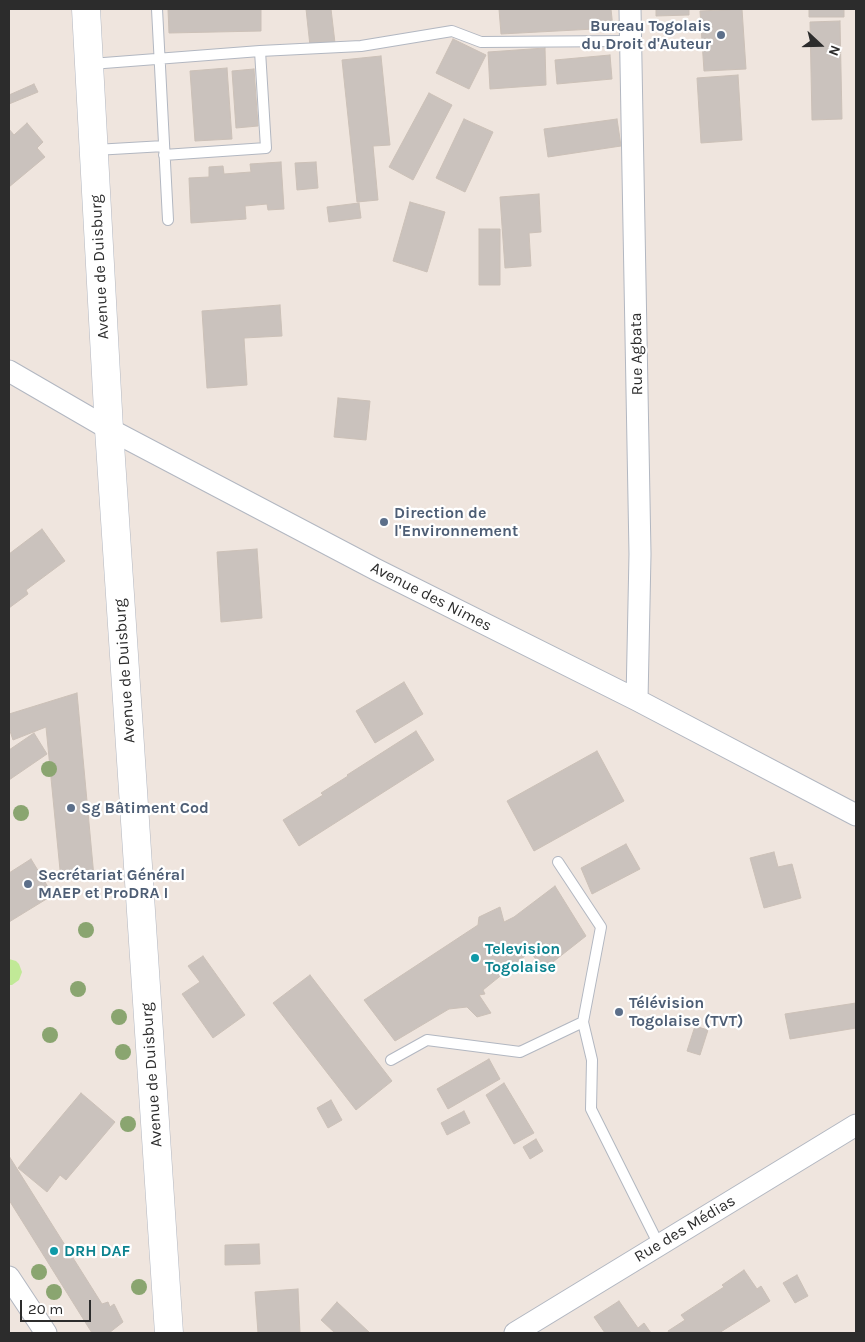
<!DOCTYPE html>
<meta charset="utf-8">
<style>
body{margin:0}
#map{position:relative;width:865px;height:1342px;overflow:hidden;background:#efe5de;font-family:Karla,sans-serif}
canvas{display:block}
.frame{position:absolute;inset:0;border:10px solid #2c2c2c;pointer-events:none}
.north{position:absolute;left:795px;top:20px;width:50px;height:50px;-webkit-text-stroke:4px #fff;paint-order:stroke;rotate:111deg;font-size:14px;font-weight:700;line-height:20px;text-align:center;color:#2c2c2c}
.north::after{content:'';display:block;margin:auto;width:18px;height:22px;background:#2c2c2c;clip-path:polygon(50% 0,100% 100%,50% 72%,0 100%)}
.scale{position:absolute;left:20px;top:1300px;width:71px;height:22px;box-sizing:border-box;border:2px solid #2c2c2c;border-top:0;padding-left:6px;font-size:15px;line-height:18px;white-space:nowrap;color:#2c2c2c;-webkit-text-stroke:4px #fff;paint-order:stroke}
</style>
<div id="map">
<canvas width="865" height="1342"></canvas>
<div class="frame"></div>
<div class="north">N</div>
<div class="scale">20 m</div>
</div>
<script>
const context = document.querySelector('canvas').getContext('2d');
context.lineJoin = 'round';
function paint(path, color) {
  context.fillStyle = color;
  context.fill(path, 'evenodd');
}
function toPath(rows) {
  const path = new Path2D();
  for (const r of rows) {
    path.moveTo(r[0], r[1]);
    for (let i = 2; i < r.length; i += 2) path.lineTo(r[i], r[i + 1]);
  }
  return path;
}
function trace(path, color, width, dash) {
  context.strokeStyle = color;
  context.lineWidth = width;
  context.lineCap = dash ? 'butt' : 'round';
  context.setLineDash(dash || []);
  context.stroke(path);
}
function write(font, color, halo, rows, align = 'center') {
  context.font = font + ' Karla,sans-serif';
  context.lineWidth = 4.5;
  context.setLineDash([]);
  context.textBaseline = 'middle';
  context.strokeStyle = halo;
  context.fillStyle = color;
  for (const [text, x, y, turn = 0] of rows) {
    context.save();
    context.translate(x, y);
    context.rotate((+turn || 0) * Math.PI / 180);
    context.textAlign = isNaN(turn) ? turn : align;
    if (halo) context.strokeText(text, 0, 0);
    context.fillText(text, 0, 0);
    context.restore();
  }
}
const green = toPath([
 [9,959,16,961,19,964,22,972,19,980,12,985,9,985]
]);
const building = toPath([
 [168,9,261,9,261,31,169,33,168,9],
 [306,9,331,9,335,43,310,46,306,9],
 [499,9,611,9,613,28,501,34,499,9],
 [656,9,689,9,689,15,656,16,656,9],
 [742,9,746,69,704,71,700,11,742,9],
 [809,9,844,9,844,17,809,17,809,9],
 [840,21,842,119,812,120,810,22,840,21],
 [453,39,486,55,469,89,436,73,453,39],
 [545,48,546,85,490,89,488,52,545,48],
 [610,55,612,79,557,84,555,60,610,55],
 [381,56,390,145,373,146,378,200,357,202,342,60,381,56],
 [227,68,232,139,195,141,190,71,227,68],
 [254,69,258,126,236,128,232,71,254,69],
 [738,75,742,140,701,143,697,78,738,75],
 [34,84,38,92,9,104,9,95,34,84],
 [429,93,452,105,413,180,389,167,429,93],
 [464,119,493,132,465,192,436,178,464,119],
 [617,119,621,146,548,157,544,129,617,119],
 [27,123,43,142,37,148,45,157,9,187,9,129,14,135,27,123],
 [281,162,284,209,268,210,267,204,245,206,246,219,191,223,189,178,209,177,209,167,223,166,224,174,251,172,250,164,281,162],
 [316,162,318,188,297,190,295,163,316,162],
 [539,194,541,232,529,233,531,266,505,268,500,197,539,194],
 [410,202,445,212,427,272,393,261,410,202],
 [359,203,361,218,329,222,327,207,359,203],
 [479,229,500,229,500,285,479,285,479,229],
 [280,305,282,336,244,338,247,385,207,388,202,311,280,305],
 [338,398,370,401,366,440,334,437,338,398],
 [42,529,65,561,26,590,28,594,9,608,9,554,42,529],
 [257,549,262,618,221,622,217,552,257,549],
 [404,682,423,714,375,743,356,711,404,682],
 [77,693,94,877,61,880,46,727,13,740,9,728,9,714,77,693],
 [416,731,434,760,299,846,283,820,323,795,321,793,348,776,347,775,416,731],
 [34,733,47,754,9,780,9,750,34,733],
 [597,751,624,801,534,851,507,801,597,751],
 [626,844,640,869,592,894,581,868,626,844],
 [774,852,778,867,792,864,801,898,764,908,750,858,774,852],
 [31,859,53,895,9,922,9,873,31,859],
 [555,886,586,936,544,969,530,952,483,990,485,994,479,995,491,1013,477,1017,467,1007,449,1009,395,1041,364,1000,478,925,479,917,500,907,504,922,514,917,555,886],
 [203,956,245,1015,213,1038,182,994,200,982,188,966,203,956],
 [310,975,392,1081,356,1110,273,1003,310,975],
 [856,1003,856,1028,790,1039,785,1014,856,1003],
 [695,1026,708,1030,700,1055,687,1051,695,1026],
 [489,1059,500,1079,448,1109,437,1089,489,1059],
 [504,1083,534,1133,514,1144,486,1095,504,1083],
 [81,1093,115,1122,66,1180,60,1175,47,1192,18,1168,81,1093],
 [331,1100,342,1120,328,1128,317,1108,331,1100],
 [464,1111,470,1123,447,1135,441,1123,464,1111],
 [536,1139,543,1151,530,1159,523,1147,536,1139],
 [9,1156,102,1304,108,1302,110,1307,114,1304,123,1322,109,1333,92,1333,9,1200,9,1156],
 [259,1244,260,1264,225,1265,225,1245,259,1244],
 [744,1270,757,1289,761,1286,770,1301,719,1333,669,1333,668,1331,685,1320,681,1315,724,1287,722,1285,744,1270],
 [797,1275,808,1296,795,1303,783,1283,797,1275],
 [298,1289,300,1333,258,1333,255,1292,298,1289],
 [619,1301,638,1328,644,1323,651,1333,605,1333,594,1317,619,1301],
 [337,1302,370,1333,335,1333,321,1320,337,1302]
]);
const lane = toPath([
 [157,9,168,220],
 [260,51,361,46,452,31,481,42,630,41],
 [91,64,260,51,266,148,164,155],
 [95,150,164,146],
 [558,862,601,927,583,1022,592,1060,591,1109,659,1245],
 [391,1060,427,1040,520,1052,583,1022]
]);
const street = toPath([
 [630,9,640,554,637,700],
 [9,371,109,429,375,569,637,700,856,815],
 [9,1277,46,1333],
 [515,1333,856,1125]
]);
const secondary = toPath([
 [86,9,109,429,169,1333]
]);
const trees = [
 [49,769],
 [21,813],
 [86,930],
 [78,989],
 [119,1017],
 [50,1035],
 [123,1052],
 [128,1124],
 [39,1272],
 [139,1287],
 [54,1292]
];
const markers = [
 [721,35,5,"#5c6f8a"],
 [384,522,5,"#5c6f8a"],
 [71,808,5,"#5c6f8a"],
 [28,884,5,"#5c6f8a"],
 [475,958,5,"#0f9aa8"],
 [619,1012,5,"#5c6f8a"],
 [54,1251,5,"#0f9aa8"]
];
const serviceNames = [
 ["Bureau Togolais",711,26,"right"],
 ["du Droit d'Auteur",711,44,"right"],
 ["Direction de",394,513],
 ["l'Environnement",394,531],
 ["Sg Bâtiment Cod",81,808],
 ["Secrétariat Général",38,875],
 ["MAEP et ProDRA I",38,893],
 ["Télévision",629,1003],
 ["Togolaise (TVT)",629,1021]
];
const streetNames = [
 ["Avenue de Duisburg",100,267,-93],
 ["Rue Agbata",637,354,-91],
 ["Avenue des Nimes",431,597,27],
 ["Avenue de Duisburg",125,671,-94],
 ["Avenue de Duisburg",152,1075,-94],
 ["Rue des Médias",685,1229,-31]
];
const cultureNames = [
 ["Television",485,949],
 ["Togolaise",485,967],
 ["DRH DAF",64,1251]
];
paint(green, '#c1e997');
paint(building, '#cac2bd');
trace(building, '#cbc0b7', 1);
trace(lane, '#b2b7c1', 12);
trace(street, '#b2b7c1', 23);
trace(secondary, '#b2b7c1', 29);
trace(lane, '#fff', 10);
trace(street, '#fff', 21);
trace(secondary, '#fff', 28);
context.fillStyle = '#8aa570';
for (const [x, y] of trees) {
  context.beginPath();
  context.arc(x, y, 8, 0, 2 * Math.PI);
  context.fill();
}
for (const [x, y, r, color] of markers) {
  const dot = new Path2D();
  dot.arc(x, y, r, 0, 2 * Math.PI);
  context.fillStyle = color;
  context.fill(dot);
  trace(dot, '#fff', 2);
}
write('bold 16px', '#4e5e75', '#fff', serviceNames, 'left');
write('16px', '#2c2c2c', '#fff', streetNames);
write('bold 16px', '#0d838f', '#fff', cultureNames, 'left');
</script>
